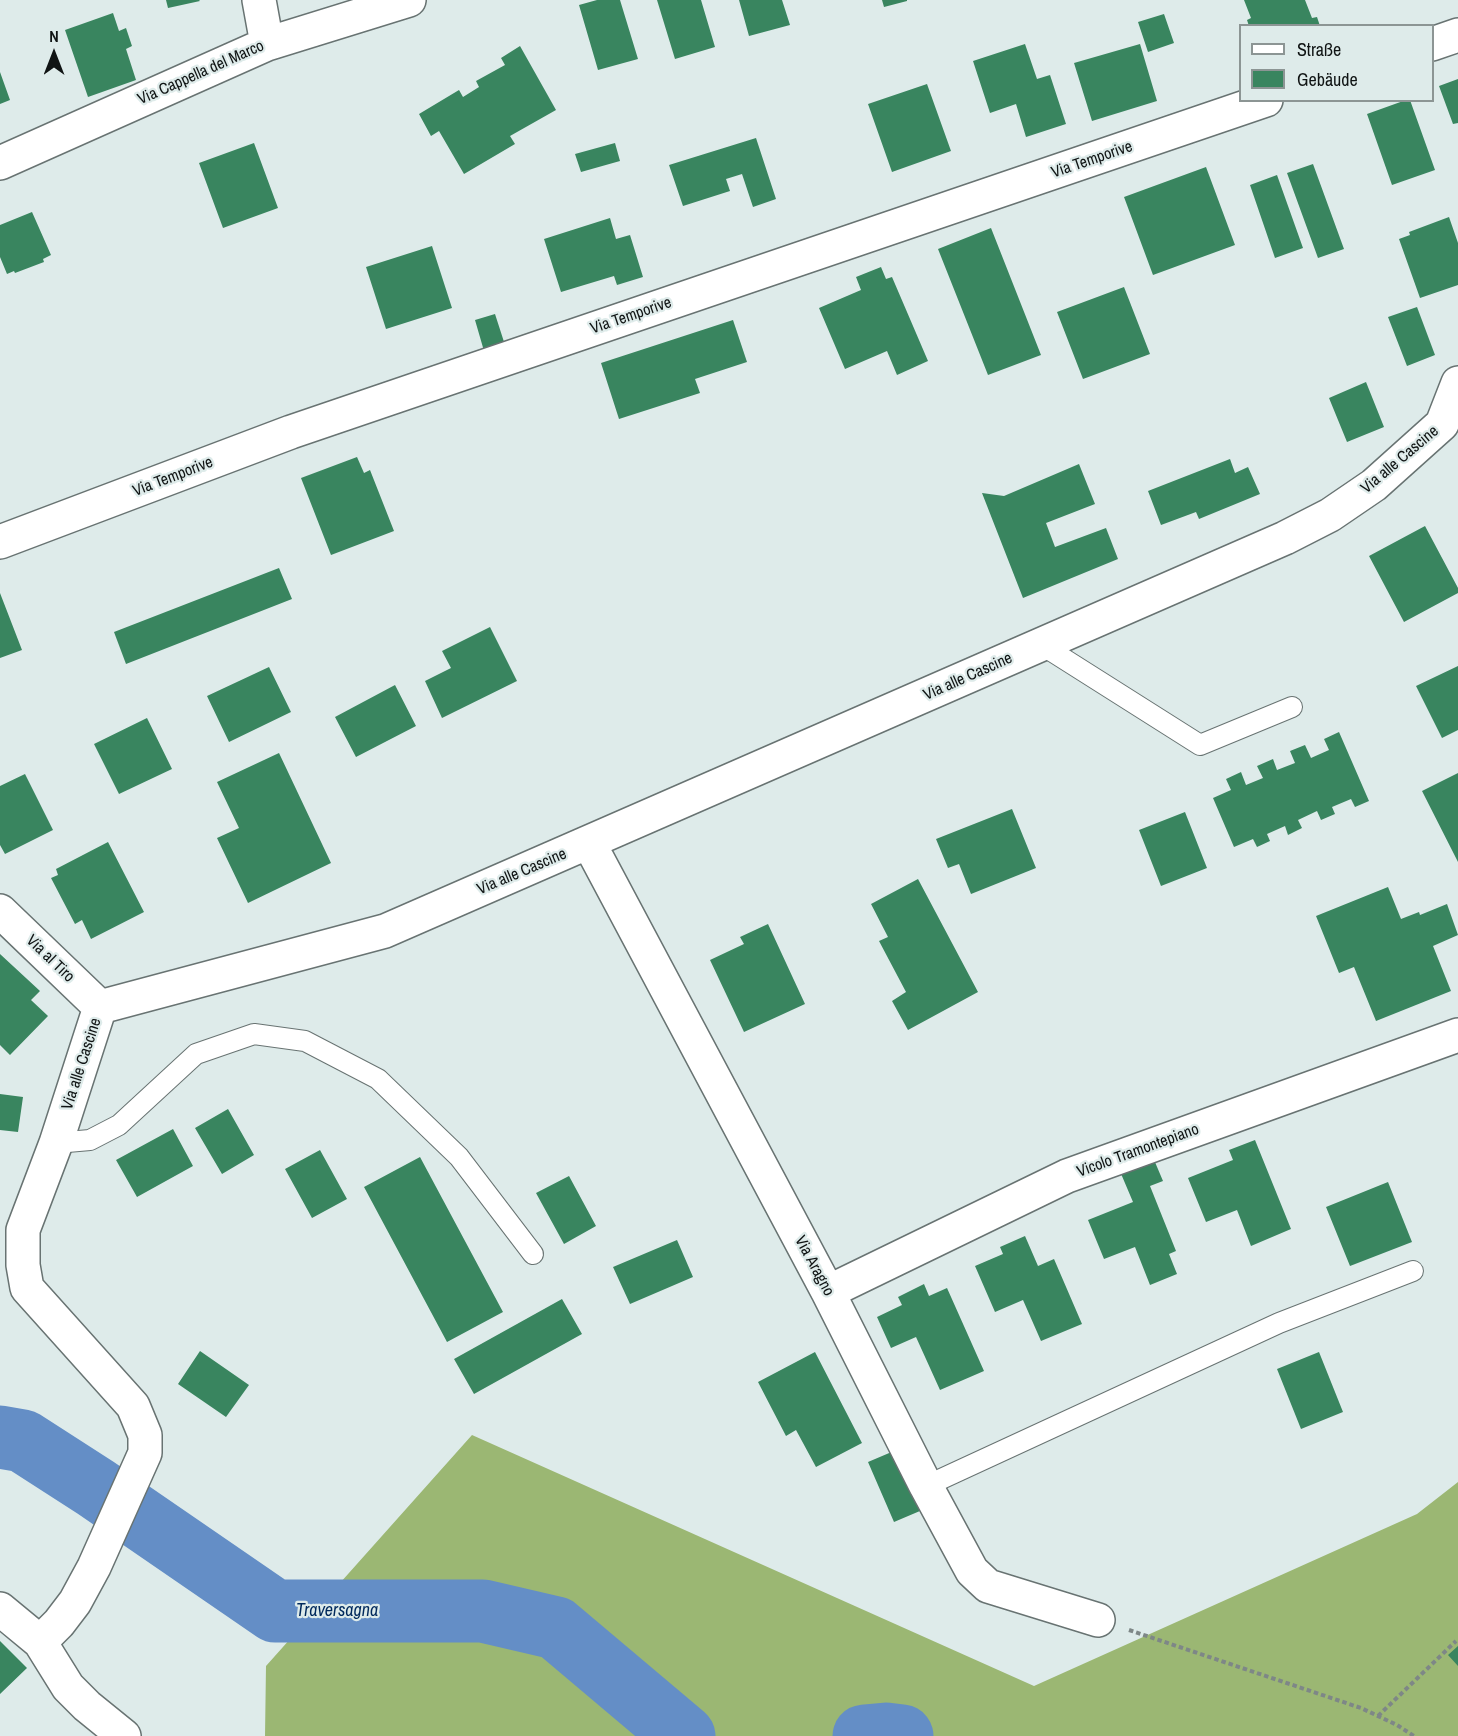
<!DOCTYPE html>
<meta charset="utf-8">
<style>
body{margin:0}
#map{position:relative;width:1458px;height:1736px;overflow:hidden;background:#deebea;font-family:"Archivo Narrow",sans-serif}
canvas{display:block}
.legend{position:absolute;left:1239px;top:24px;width:195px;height:78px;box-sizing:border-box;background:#deebea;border:2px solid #8c9594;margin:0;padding:8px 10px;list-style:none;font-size:18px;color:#101414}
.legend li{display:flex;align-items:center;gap:12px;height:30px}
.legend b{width:30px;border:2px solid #8c9594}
.north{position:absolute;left:24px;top:24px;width:60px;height:60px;-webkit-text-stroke:4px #deebea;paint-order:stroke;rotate:0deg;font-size:16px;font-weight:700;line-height:24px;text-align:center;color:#101414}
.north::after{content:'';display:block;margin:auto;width:21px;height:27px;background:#101414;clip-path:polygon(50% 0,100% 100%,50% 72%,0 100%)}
</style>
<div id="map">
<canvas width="1458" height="1736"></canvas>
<ul class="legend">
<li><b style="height:8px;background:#fff"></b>Straße</li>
<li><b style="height:16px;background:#39855f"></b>Gebäude</li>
</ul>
<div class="north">N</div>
</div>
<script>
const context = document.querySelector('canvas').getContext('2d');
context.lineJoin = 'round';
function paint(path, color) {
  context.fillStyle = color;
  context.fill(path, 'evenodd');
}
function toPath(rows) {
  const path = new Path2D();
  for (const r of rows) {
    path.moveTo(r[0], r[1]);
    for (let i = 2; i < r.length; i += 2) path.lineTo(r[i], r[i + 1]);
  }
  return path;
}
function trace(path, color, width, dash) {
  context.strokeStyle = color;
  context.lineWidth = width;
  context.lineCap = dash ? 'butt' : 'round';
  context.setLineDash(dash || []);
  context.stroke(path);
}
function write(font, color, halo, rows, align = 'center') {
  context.font = font + ' "Archivo Narrow",sans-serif';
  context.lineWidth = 4.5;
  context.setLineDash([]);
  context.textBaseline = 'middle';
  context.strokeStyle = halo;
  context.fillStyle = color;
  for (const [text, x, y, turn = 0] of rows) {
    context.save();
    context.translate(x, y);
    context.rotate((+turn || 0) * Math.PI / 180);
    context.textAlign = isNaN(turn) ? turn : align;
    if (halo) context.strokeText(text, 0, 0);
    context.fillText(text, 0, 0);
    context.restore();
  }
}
const forest = toPath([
 [472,1435,1034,1686,1417,1514,1458,1482,1458,1736,265,1736,266,1666]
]);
const river = toPath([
 [0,1437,23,1441,96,1488,275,1611,483,1611,556,1628,684,1736],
 [864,1736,886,1734,902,1736]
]);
const building = toPath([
 [166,0,199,0,200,1,168,8],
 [597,0,620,0,638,59,598,70,579,5],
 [657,0,701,0,715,47,675,59],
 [739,0,782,0,790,25,749,36],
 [882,0,907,0,907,1,884,7],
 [1244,0,1305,0,1312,18,1317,17,1320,26,1249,26,1247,20,1251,18],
 [113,13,119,31,126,28,132,46,126,49,136,80,88,97,65,30],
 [1164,14,1174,43,1148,52,1138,22],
 [1025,44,1037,79,1050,75,1066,124,1026,137,1016,104,990,113,973,61],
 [1140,44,1157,101,1092,121,1074,63],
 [520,46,556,110,510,136,515,144,464,174,439,131,431,136,419,114,459,90,463,97,479,87,476,81,505,65,501,58],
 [0,72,10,100,0,104],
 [1458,79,1458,123,1453,124,1439,86],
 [927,84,951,151,892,172,868,104],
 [1406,100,1410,100,1435,170,1392,185,1367,114],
 [756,138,776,199,753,207,742,174,726,179,730,191,683,206,669,165],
 [254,143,278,208,223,228,199,163],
 [615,143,620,161,581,172,575,154],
 [1313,164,1344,249,1318,258,1287,173],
 [1206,167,1235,245,1153,275,1124,197],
 [1277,175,1303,248,1275,258,1250,185],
 [32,212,51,255,43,259,44,262,15,273,14,271,7,274,0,257,0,225],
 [1449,217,1458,243,1458,285,1420,298,1399,239,1410,235,1409,232],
 [610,218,616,239,630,235,643,277,617,285,614,276,561,292,544,239],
 [991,228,1041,355,988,375,938,249],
 [432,246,452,308,386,329,366,267],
 [881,267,886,279,892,277,928,361,897,375,887,351,845,369,819,308,861,290,856,277],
 [1124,287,1150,354,1083,379,1057,312],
 [1417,307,1435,355,1407,366,1388,317],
 [495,314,505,345,484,351,475,320],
 [733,320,747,362,695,379,700,393,619,419,601,363],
 [1366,382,1384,427,1347,442,1329,398],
 [357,457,364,473,370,470,394,531,331,555,301,478],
 [1230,459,1235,473,1248,467,1260,494,1199,519,1196,512,1161,525,1148,491],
 [1079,464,1095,504,1046,523,1055,547,1106,528,1118,559,1023,598,982,493,1004,496],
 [1425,526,1458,588,1458,593,1404,622,1369,556],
 [279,568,292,599,126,664,114,632],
 [0,593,22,650,0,658],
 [490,627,517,681,442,718,425,681,451,668,442,651],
 [1458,666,1458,730,1442,738,1416,686],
 [269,667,291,712,229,742,207,696],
 [395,685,416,726,356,757,335,717],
 [147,718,172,769,119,794,94,744],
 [1339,732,1369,801,1355,807,1351,799,1332,807,1335,814,1321,820,1317,811,1298,820,1302,828,1288,835,1285,826,1267,834,1270,841,1257,847,1253,839,1234,847,1213,798,1231,790,1226,779,1241,772,1246,785,1263,778,1257,766,1273,759,1277,770,1295,763,1290,751,1305,745,1311,758,1329,750,1324,739],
 [279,753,331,863,248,903,217,838,239,828,217,782],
 [1458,773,1458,862,1422,791],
 [25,774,53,830,5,854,0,845,0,786],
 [1012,809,1036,868,971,894,959,864,948,868,936,839],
 [1185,812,1207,868,1161,886,1139,830],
 [108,842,144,912,91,939,82,920,75,924,51,878,58,875,56,869],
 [918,879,978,992,908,1030,892,1001,906,992,879,941,888,937,871,904],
 [1388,887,1401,919,1419,912,1420,915,1447,904,1458,935,1433,946,1451,991,1376,1021,1354,967,1339,973,1316,916],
 [768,924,805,1004,744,1032,710,960,744,944,740,937],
 [0,954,40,991,31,1000,48,1016,10,1055,0,1045],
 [0,1094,23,1097,18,1132,0,1130],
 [228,1109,254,1155,222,1174,195,1128],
 [173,1129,193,1166,137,1197,116,1160],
 [1255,1140,1291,1229,1251,1246,1237,1210,1206,1222,1188,1178,1233,1160,1229,1150],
 [320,1150,347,1199,312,1218,285,1169],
 [1152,1155,1163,1181,1150,1186,1176,1251,1169,1254,1177,1274,1150,1285,1135,1247,1104,1259,1088,1220,1133,1202,1119,1169],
 [420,1157,503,1312,447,1342,364,1187],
 [569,1176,596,1226,564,1244,536,1193],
 [1388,1182,1412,1242,1350,1266,1326,1207],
 [1025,1236,1038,1266,1054,1259,1082,1324,1041,1341,1023,1300,995,1312,975,1266,1003,1254,1000,1247],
 [677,1240,693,1277,630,1304,613,1267],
 [924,1284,929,1296,947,1288,984,1371,940,1390,916,1337,891,1348,877,1317,902,1305,898,1297],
 [562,1299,582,1334,474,1394,454,1359],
 [200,1351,249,1385,226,1417,178,1384],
 [815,1352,862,1443,816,1467,796,1430,786,1436,758,1382],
 [1319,1352,1343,1412,1301,1429,1277,1369],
 [901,1448,927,1508,894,1522,868,1462],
 [0,1641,27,1668,0,1694],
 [1458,1646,1458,1666,1448,1655]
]);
const path = toPath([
 [1129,1630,1361,1708,1397,1725,1414,1736],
 [1378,1716,1456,1641]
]);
const service = toPath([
 [1042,645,1200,745,1292,707],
 [56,1143,90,1140,119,1125,196,1054,254,1034,305,1041,378,1079,459,1157,533,1254],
 [926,1486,1279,1323,1413,1271]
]);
const minor = toPath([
 [259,0,267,44],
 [1432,44,1458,35],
 [0,163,267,44,409,0],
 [0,542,291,432,1266,100],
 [589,843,828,1292,926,1486,972,1571,988,1586,1098,1620],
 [0,911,100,1007],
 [100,1007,385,931,1285,538,1330,515,1374,485,1442,424,1458,383],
 [828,1292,1067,1176,1458,1035],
 [0,1609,40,1642,59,1623,75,1602,94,1567,145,1453,145,1435,133,1406,27,1288,23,1265,23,1230,56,1143,100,1007],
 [40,1642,68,1687,87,1706,124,1736]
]);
const streetNames = [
 ["Via Cappella del Marco",201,73,-24],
 ["Via Temporive",1092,160,-19],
 ["Via Temporive",631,316,-19],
 ["Via alle Cascine",1400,460,-40],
 ["Via Temporive",173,477,-21],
 ["Via alle Cascine",968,677,-24],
 ["Via alle Cascine",522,872,-23],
 ["Via al Tiro",50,959,44],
 ["Via alle Cascine",82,1064,-72],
 ["Vicolo Tramontepiano",1138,1151,-20],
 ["Via Aragno",814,1266,62]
];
const waterNames = [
 ["Traversagna",337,1611]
];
paint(forest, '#9bb773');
trace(river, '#648ec6', 63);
paint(building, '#39855f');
trace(service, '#687372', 22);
trace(minor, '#687372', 36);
trace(path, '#7e8787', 4, [4.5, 3]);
trace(service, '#fff', 20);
trace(minor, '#fff', 33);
write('16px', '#101414', '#deebea', streetNames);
write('italic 18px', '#00295c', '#deebea', waterNames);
</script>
